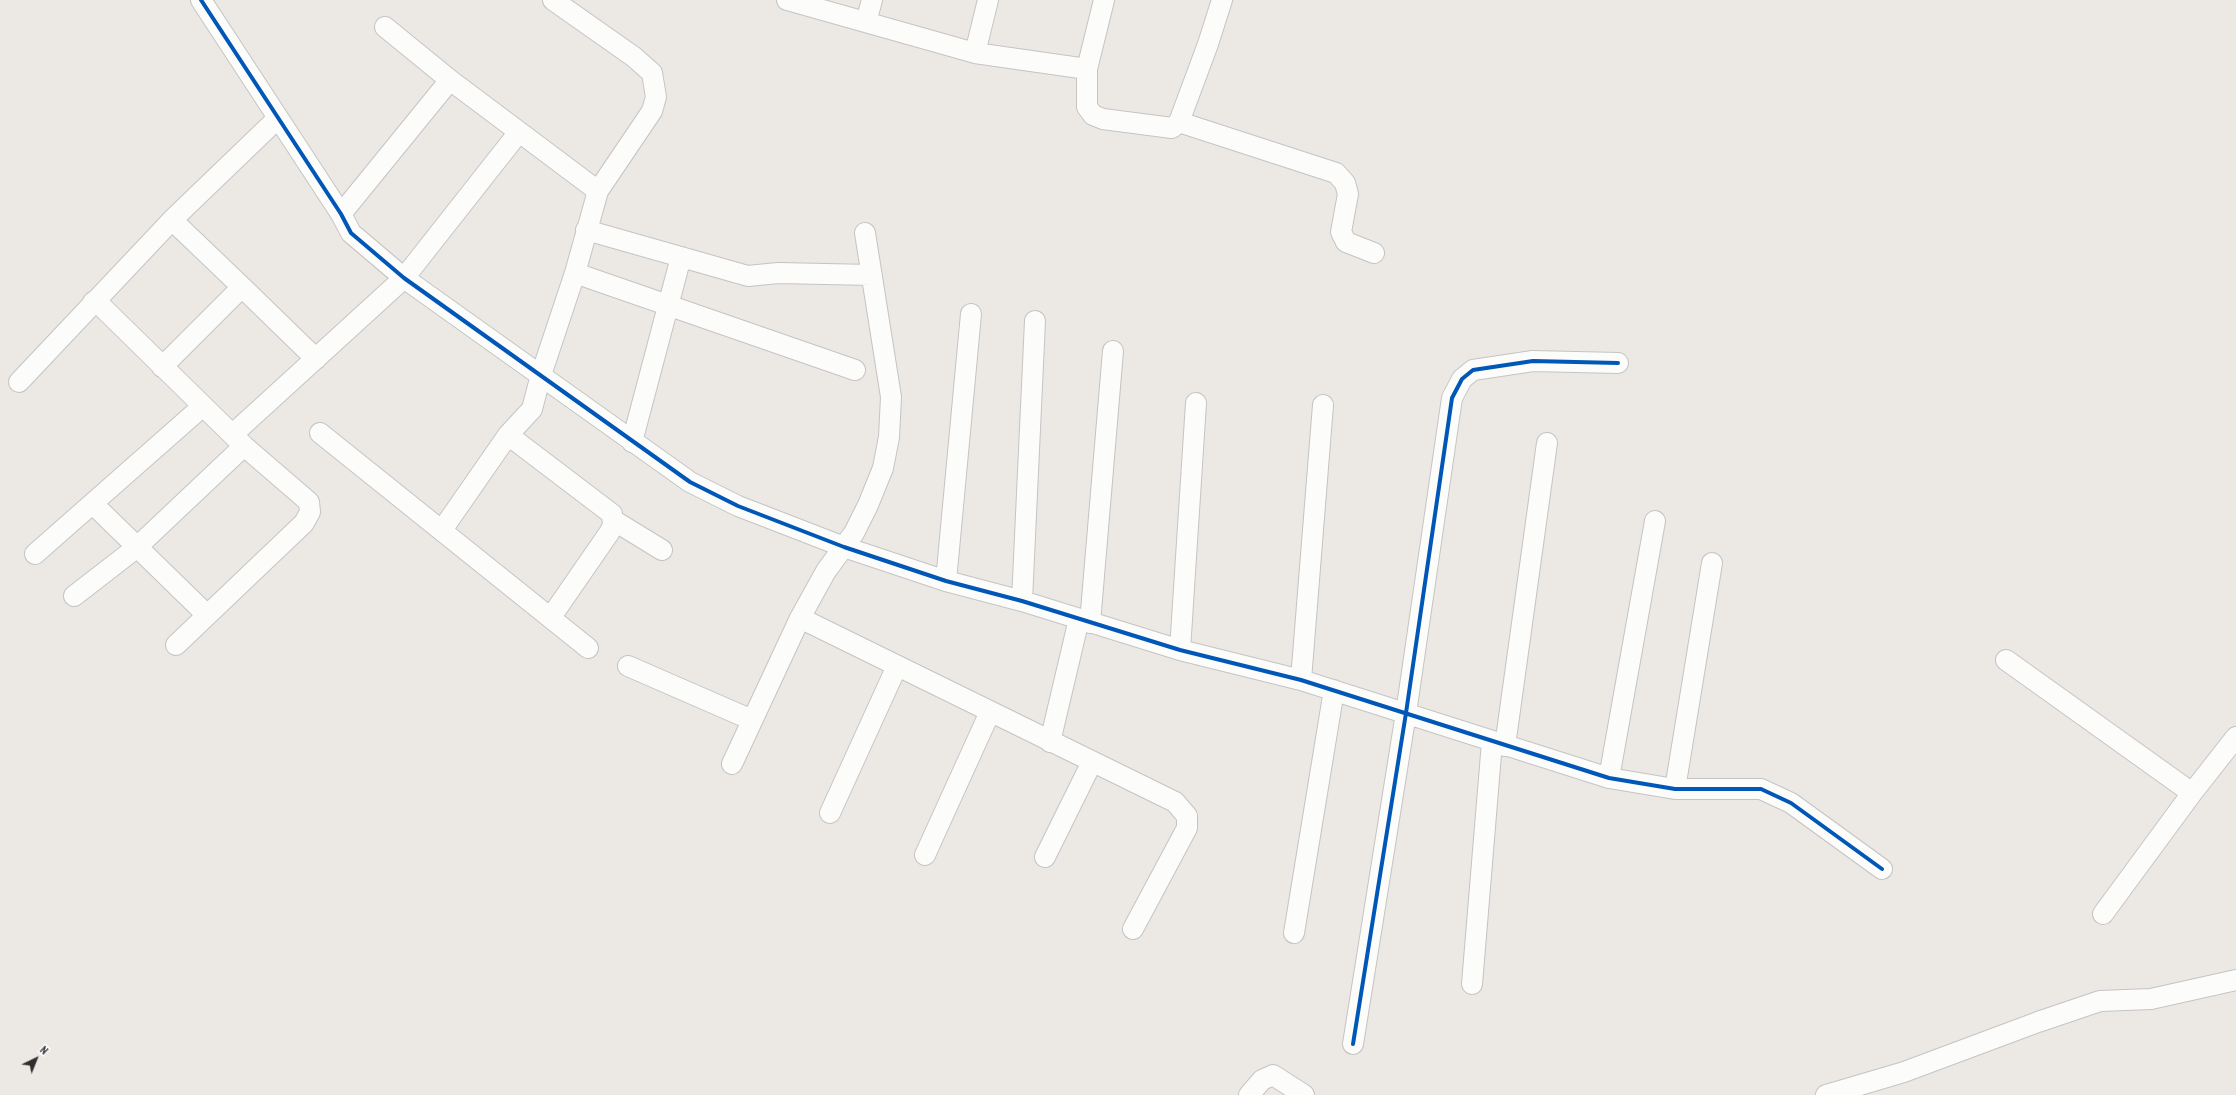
<!DOCTYPE html>
<style>
body{margin:0}
#map{position:relative;width:2236px;height:1095px;overflow:hidden;background:#ece8e4;font-family:"PT Sans Narrow",sans-serif}
canvas{display:block}
.north{position:absolute;left:16px;top:1039px;width:40px;height:40px;-webkit-text-stroke:3px #fff;paint-order:stroke;rotate:43deg;font-size:11px;font-weight:700;line-height:16px;text-align:center;color:#2e2e2e}
.north::after{content:'';display:block;margin:auto;width:14px;height:18px;background:#2e2e2e;clip-path:polygon(50% 0,100% 100%,50% 72%,0 100%)}
</style>
<div id="map">
<canvas width="2236" height="1095"></canvas>
<div class="north">N</div>
</div>
<script>
const context = document.querySelector('canvas').getContext('2d');
context.lineJoin = 'round';
function toPath(rows) {
  const path = new Path2D();
  for (const r of rows) {
    path.moveTo(r[0], r[1]);
    for (let i = 2; i < r.length; i += 2) path.lineTo(r[i], r[i + 1]);
  }
  return path;
}
function trace(path, color, width, dash) {
  context.strokeStyle = color;
  context.lineWidth = width;
  context.lineCap = dash ? 'butt' : 'round';
  context.setLineDash(dash || []);
  context.stroke(path);
}
const minor = toPath([
 [201,0,341,214,351,233,404,278,690,482,738,506,844,547,946,581,1022,601,1180,650,1301,680,1609,778,1675,789,1761,789,1791,803,1882,869],
 [787,0,975,53,1087,69],
 [1104,0,1087,69,1087,107,1093,115,1103,119,1172,128,1179,122,1208,44,1222,0],
 [866,22,872,0],
 [385,27,450,80,598,191],
 [975,53,988,0],
 [1179,122,1336,173,1345,183,1348,194,1341,232,1346,242,1374,253],
 [341,214,450,80],
 [586,230,748,276,778,273,872,275],
 [575,273,855,370],
 [242,287,172,220,278,118],
 [93,302,97,302,244,446,309,502,310,512,304,523,176,645],
 [162,367,242,287,316,359],
 [19,382,172,220],
 [320,433,588,648],
 [233,434,404,278,519,132],
 [508,435,612,514,613,526,609,533,551,617],
 [632,442,681,257],
 [93,504,207,615],
 [613,520,662,550],
 [442,530,508,435,532,409,541,375,575,273,598,191,652,111,656,97,652,73,634,57,553,0],
 [35,554,203,406],
 [946,581,971,314],
 [74,596,136,548,244,446],
 [1022,601,1035,321],
 [800,618,1175,802,1187,816,1187,828,1133,929],
 [1090,623,1113,351],
 [1180,650,1196,403],
 [2006,660,2192,793],
 [628,666,752,720],
 [1301,680,1323,405],
 [1050,742,1079,619],
 [1505,746,1547,443],
 [732,764,800,618,826,571,854,533,868,505,883,468,889,437,891,397,865,233],
 [1609,778,1655,521],
 [1675,789,1712,563],
 [830,813,897,666],
 [925,855,990,712],
 [1045,857,1092,762],
 [2103,914,2192,793,2236,737],
 [1294,933,1334,690],
 [1472,984,1492,742],
 [1353,1044,1406,713,1452,398,1462,379,1473,370,1533,361,1618,363],
 [1249,1095,1262,1080,1273,1075,1304,1095],
 [1826,1095,1904,1072,2038,1022,2100,1001,2151,999,2236,980]
]);
const cycleway = toPath([
 [201,0,341,214,351,233,404,278,690,482,738,506,844,547,946,581,1022,601,1180,650,1301,680,1609,778,1675,789,1761,789,1791,803,1882,869],
 [1353,1044,1406,713,1452,398,1462,379,1473,370,1533,361,1618,363]
]);
trace(minor, '#c5c4c5', 22);
trace(minor, '#fcfcfb', 20);
trace(cycleway, '#0057b8', 4);
</script>
